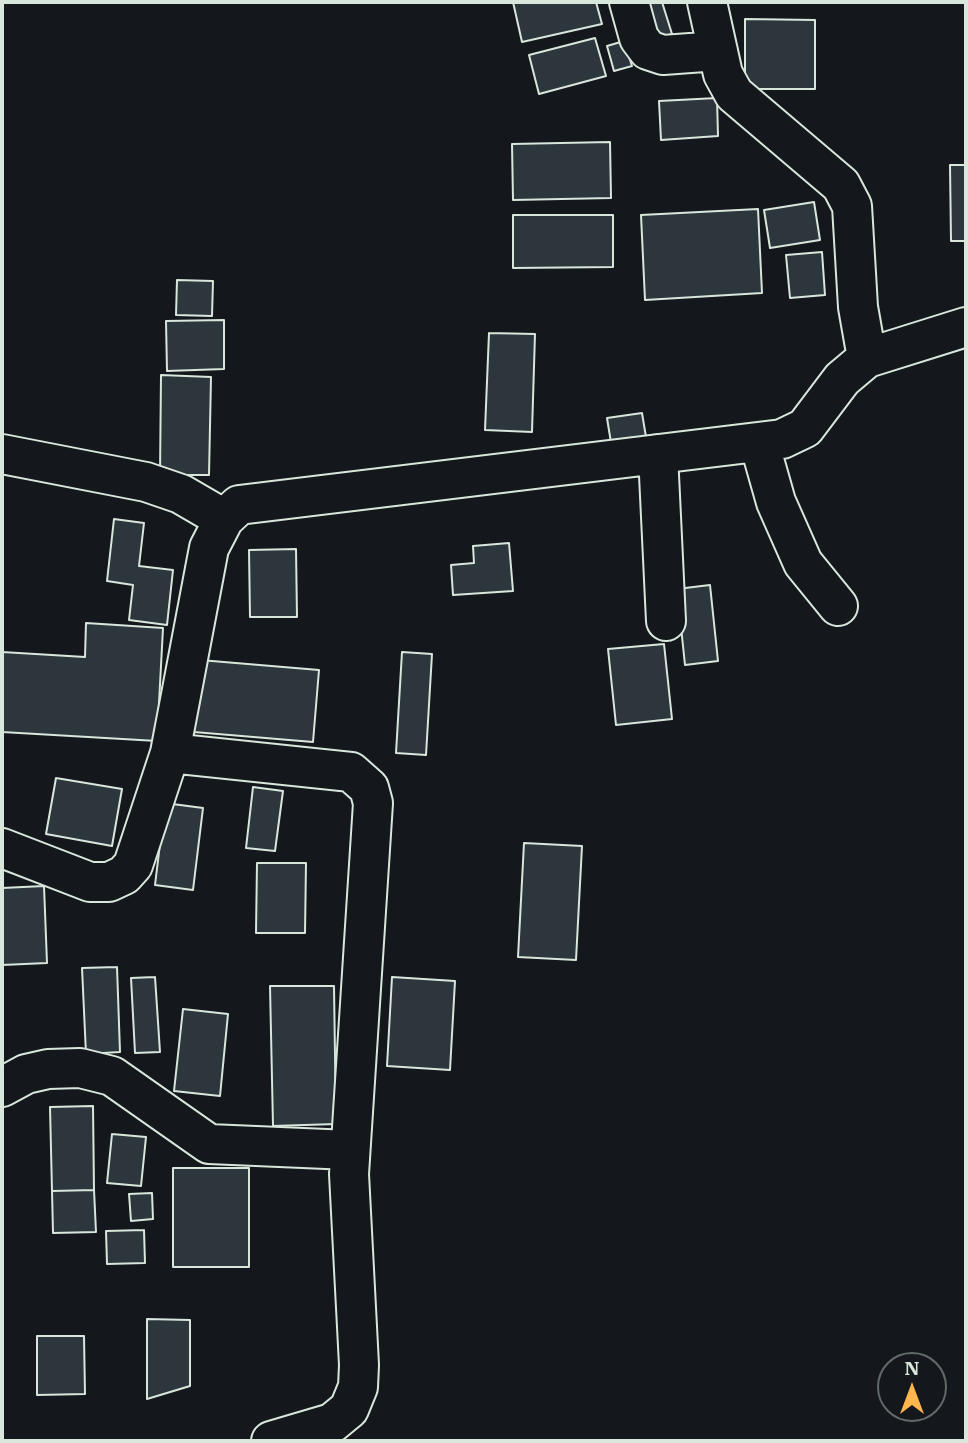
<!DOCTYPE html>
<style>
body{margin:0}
#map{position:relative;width:968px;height:1443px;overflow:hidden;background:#14181c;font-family:"IBM Plex Serif",serif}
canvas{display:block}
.frame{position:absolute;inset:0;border:4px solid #d8e6dc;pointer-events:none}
.north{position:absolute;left:877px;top:1352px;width:70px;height:70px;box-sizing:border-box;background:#14181c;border:2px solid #626a69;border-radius:50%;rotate:0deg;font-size:19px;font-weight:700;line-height:28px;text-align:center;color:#d8e6dc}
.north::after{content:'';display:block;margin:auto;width:24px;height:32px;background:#ffb74d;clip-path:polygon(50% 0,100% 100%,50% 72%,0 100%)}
</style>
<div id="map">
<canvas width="968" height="1443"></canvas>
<div class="frame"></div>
<div class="north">N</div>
</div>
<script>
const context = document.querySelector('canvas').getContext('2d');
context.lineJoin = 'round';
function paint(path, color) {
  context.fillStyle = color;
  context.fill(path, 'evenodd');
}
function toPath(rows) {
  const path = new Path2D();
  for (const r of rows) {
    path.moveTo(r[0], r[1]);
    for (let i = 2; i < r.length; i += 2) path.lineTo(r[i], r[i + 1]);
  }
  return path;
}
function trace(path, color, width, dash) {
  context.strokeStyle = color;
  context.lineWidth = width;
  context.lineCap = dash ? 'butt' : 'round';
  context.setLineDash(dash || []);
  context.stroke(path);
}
const building = toPath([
 [513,2,596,2,602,24,522,42,513,2],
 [651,2,662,2,672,34,651,41,640,5,651,2],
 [745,19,815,20,815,89,745,89,745,19],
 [595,38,606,76,539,94,529,55,595,38],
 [624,41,632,66,614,71,607,46,624,41],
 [717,98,718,136,661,140,659,101,717,98],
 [610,142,611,198,513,200,512,144,610,142],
 [950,165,966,165,966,241,951,241,950,165],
 [814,202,820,240,770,248,764,210,814,202],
 [758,209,762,293,645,300,641,215,758,209],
 [513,215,613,215,613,267,513,268,513,215],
 [822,252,825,295,790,298,786,255,822,252],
 [177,280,213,281,212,316,176,315,177,280],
 [224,320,224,369,167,371,166,321,224,320],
 [489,333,535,334,532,432,485,430,489,333],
 [161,375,211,377,209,475,160,475,161,375],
 [642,413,648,449,613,455,607,418,642,413],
 [114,519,144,523,139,566,173,570,167,625,129,620,133,585,107,581,114,519],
 [509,543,513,591,453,595,451,565,474,563,473,546,509,543],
 [296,549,297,617,250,617,249,550,296,549],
 [710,585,718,661,685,665,677,589,710,585],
 [86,623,163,628,157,741,2,732,2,652,85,657,86,623],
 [664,644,672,719,616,725,608,649,664,644],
 [402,652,432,654,426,755,396,753,402,652],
 [200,660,319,670,313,742,194,732,200,660],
 [56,778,122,789,112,846,46,834,56,778],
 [253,787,283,791,275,851,246,848,253,787],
 [165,803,203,808,193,890,155,885,165,803],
 [524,843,582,846,576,960,518,957,524,843],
 [257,863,306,863,305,933,256,933,257,863],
 [44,886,47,963,2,965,2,888,44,886],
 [117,967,120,1052,86,1054,82,968,117,967],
 [155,977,160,1052,135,1053,131,978,155,977],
 [392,977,455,981,450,1070,387,1066,392,977],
 [270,986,334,986,336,1124,273,1126,270,986],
 [183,1009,228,1014,220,1096,174,1091,183,1009],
 [93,1106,94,1190,52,1191,50,1107,93,1106],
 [112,1134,146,1137,141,1186,107,1183,112,1134],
 [173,1168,249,1168,249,1267,173,1267,173,1168],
 [94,1190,96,1232,53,1233,52,1191,94,1190],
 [152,1193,153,1219,131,1221,129,1194,152,1193],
 [144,1230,145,1263,107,1264,106,1231,144,1230],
 [147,1319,190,1320,190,1386,147,1399,147,1319],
 [37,1336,84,1336,85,1394,37,1395,37,1336]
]);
const minor = toPath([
 [629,2,639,38,648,50,663,55,718,51],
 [707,2,723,74,734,94,841,185,852,206,858,307,867,358],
 [759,442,776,502,803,563,838,606],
 [2,454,146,482,181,494,224,519],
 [658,454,666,621],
 [170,753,351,772,369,788,373,803,349,1174,359,1365,358,1387,349,1409,332,1423,271,1441],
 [2,848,90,882,109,882,124,875,133,865,170,753,209,548,224,519,239,505,782,439,805,428,842,379,867,358,966,327],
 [2,1087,26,1074,48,1069,80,1068,112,1076,209,1144,350,1150]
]);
paint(building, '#2c363c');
trace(building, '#d8e6dc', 2);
trace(minor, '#d8e6dc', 42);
trace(minor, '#14181c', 38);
</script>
